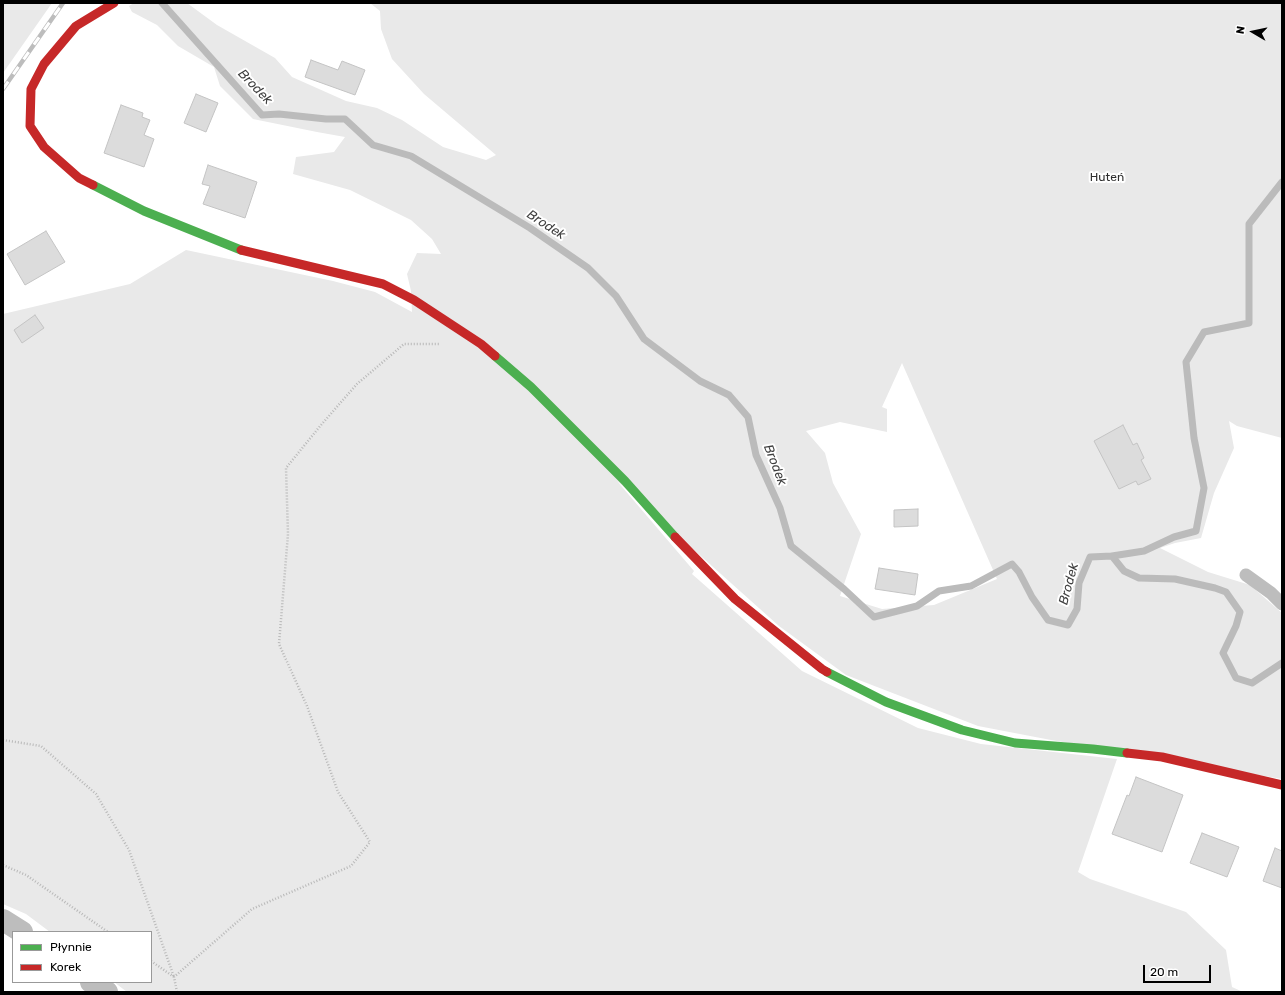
<!DOCTYPE html>
<meta charset="utf-8">
<style>
body{margin:0}
#map{position:relative;width:1285px;height:995px;overflow:hidden;background:#fff;font-family:Rubik,sans-serif}
canvas{display:block}
.frame{position:absolute;inset:0;border:4px solid #000;pointer-events:none}
.legend{position:absolute;left:12px;top:931px;width:140px;height:52px;box-sizing:border-box;background:#fff;border:1px solid #999;margin:0;padding:5px 7px;list-style:none;font-size:12px;color:#000}
.legend li{display:flex;align-items:center;gap:8px;height:20px}
.legend b{width:20px;border:1px solid #999}
.north{position:absolute;left:1233px;top:12px;width:40px;height:40px;-webkit-text-stroke:3px #fff;paint-order:stroke;rotate:279deg;font-size:11px;font-weight:700;line-height:16px;text-align:center;color:#000}
.north::after{content:'';display:block;margin:auto;width:14px;height:18px;background:#000;clip-path:polygon(50% 0,100% 100%,50% 72%,0 100%)}
.scale{position:absolute;left:1143px;top:965px;width:68px;height:18px;box-sizing:border-box;border:2px solid #000;border-top:0;padding-left:5px;font-size:12px;line-height:14px;white-space:nowrap;color:#000;-webkit-text-stroke:3px #fff;paint-order:stroke}
</style>
<div id="map">
<canvas width="1285" height="995"></canvas>
<div class="frame"></div>
<ul class="legend">
<li><b style="height:5px;background:#4caf50"></b>Płynnie</li>
<li><b style="height:5px;background:#c62828"></b>Korek</li>
</ul>
<div class="north">N</div>
<div class="scale">20 m</div>
</div>
<script>
const context = document.querySelector('canvas').getContext('2d');
context.lineJoin = 'round';
function paint(path, color) {
  context.fillStyle = color;
  context.fill(path, 'evenodd');
}
function toPath(rows) {
  const path = new Path2D();
  for (const r of rows) {
    path.moveTo(r[0], r[1]);
    for (let i = 2; i < r.length; i += 2) path.lineTo(r[i], r[i + 1]);
  }
  return path;
}
function trace(path, color, width, dash) {
  context.strokeStyle = color;
  context.lineWidth = width;
  context.lineCap = dash ? 'butt' : 'round';
  context.setLineDash(dash || []);
  context.stroke(path);
}
function write(font, color, halo, rows, align = 'center') {
  context.font = font + ' Rubik,sans-serif';
  context.lineWidth = 4;
  context.setLineDash([]);
  context.textBaseline = 'middle';
  context.strokeStyle = halo;
  context.fillStyle = color;
  for (const [text, x, y, turn = 0] of rows) {
    context.save();
    context.translate(x, y);
    context.rotate((+turn || 0) * Math.PI / 180);
    context.textAlign = isNaN(turn) ? turn : align;
    if (halo) context.strokeText(text, 0, 0);
    context.fillText(text, 0, 0);
    context.restore();
  }
}
const green = toPath([
 [3,3,52,3,3,73],
 [134,3,187,3,217,25,275,58,292,77,346,101,377,108,402,120,443,147,486,160,496,155,424,94,392,59,381,29,380,11,370,3,1282,3,1282,438,1237,426,1229,421,1234,448,1214,493,1201,538,1175,543,1160,548,1208,572,1250,585,1282,613,1282,779,1051,740,978,726,846,675,779,626,617,481,694,571,692,574,802,671,918,728,981,744,1117,759,1078,872,1090,879,1186,912,1226,950,1232,987,1243,992,127,992,114,982,151,982,151,932,50,932,26,914,3,904,3,314,130,284,186,250,333,281,375,292,412,312,411,291,407,274,417,253,441,254,432,239,411,220,350,190,293,174,296,157,334,152,345,137,317,132,253,119,220,86,214,67,178,46,157,25,132,12,129,6],
 [902,363,997,579,934,605,882,609,840,596,861,534,833,483,825,453,806,431,840,422,887,432,887,409,882,407]
]);
const stream = toPath([
 [162,3,262,115,279,114,326,119,345,119,373,145,411,156,530,228,588,268,616,296,644,339,700,381,729,395,748,417,756,455,780,508,791,546,844,589,874,617,917,606,939,591,971,586,1012,564,1019,572,1032,597,1048,620,1068,625,1077,609,1079,583,1090,557,1112,556,1124,571,1139,578,1175,579,1215,588,1226,592,1240,612,1236,626,1223,653,1236,678,1252,683,1282,663],
 [1112,556,1144,551,1174,537,1196,531,1204,488,1194,438,1186,362,1204,332,1249,323,1249,224,1282,182]
]);
const building = toPath([
 [311,60,338,70,342,61,365,70,355,95,305,77,311,60],
 [196,94,218,103,206,132,184,123,196,94],
 [121,105,143,113,142,117,150,120,144,135,154,139,144,167,104,153,121,105],
 [208,165,257,182,245,218,203,204,210,186,202,184,208,165],
 [46,231,65,262,25,285,7,254,46,231],
 [35,315,44,328,22,343,14,330,35,315],
 [1123,425,1133,445,1137,443,1144,458,1141,460,1151,479,1138,485,1136,481,1119,489,1094,441,1123,425],
 [918,509,918,526,894,527,894,510,918,509],
 [879,568,918,574,915,595,875,589,879,568],
 [1136,777,1183,795,1162,852,1112,834,1127,795,1129,796,1136,777],
 [1202,833,1239,847,1227,877,1190,863,1202,833],
 [1275,848,1282,851,1282,888,1263,881,1275,848]
]);
const path = toPath([
 [3,740,41,746,96,794,129,850,174,977],
 [3,865,26,875,108,932],
 [151,961,174,977],
 [177,992,174,977,252,909,351,866,370,842,338,792,307,706,279,644,288,534,286,468,321,425,357,384,404,344,439,344]
]);
const lane = toPath([
 [1246,575,1271,593,1282,604]
]);
const street = toPath([
 [3,920,22,932],
 [91,982,107,992]
]);
const fast = toPath([
 [93,185,144,211,241,250],
 [495,356,531,387,625,481,675,537],
 [827,672,886,702,962,730,1015,743,1093,749,1127,753]
]);
const jam = toPath([
 [93,185,79,178,44,147,30,126,31,89,44,64,76,26,114,3],
 [241,250,383,284,414,300,481,344,495,356],
 [675,537,735,599,822,669,827,672],
 [1127,753,1162,757,1282,785]
]);
const rail = toPath([
 [3,89,63,3]
]);
const parkNames = [
 ["Huteń",1107,178]
];
const waterNames = [
 ["Brodek",255,87,46],
 ["Brodek",546,225,33],
 ["Brodek",775,465,69],
 ["Brodek",1069,584,-75]
];
paint(green, '#e9e9e9');
trace(stream, '#bbb', 7);
paint(building, '#dcdcdc');
trace(building, '#c4c4c4', 1);
trace(path, '#b8b8b8', 2.5, [1, 2]);
trace(lane, '#bdbdbd', 13);
trace(street, '#bdbdbd', 22);
trace(fast, '#4caf50', 9);
trace(jam, '#c62828', 9);
trace(rail, '#bdbdbd', 4.5);
trace(rail, '#fff', 3, [9]);
write('12px', '#2e2e2e', '#fff', parkNames);
write('italic 13px', '#3f3f3f', '#fff', waterNames);
</script>
